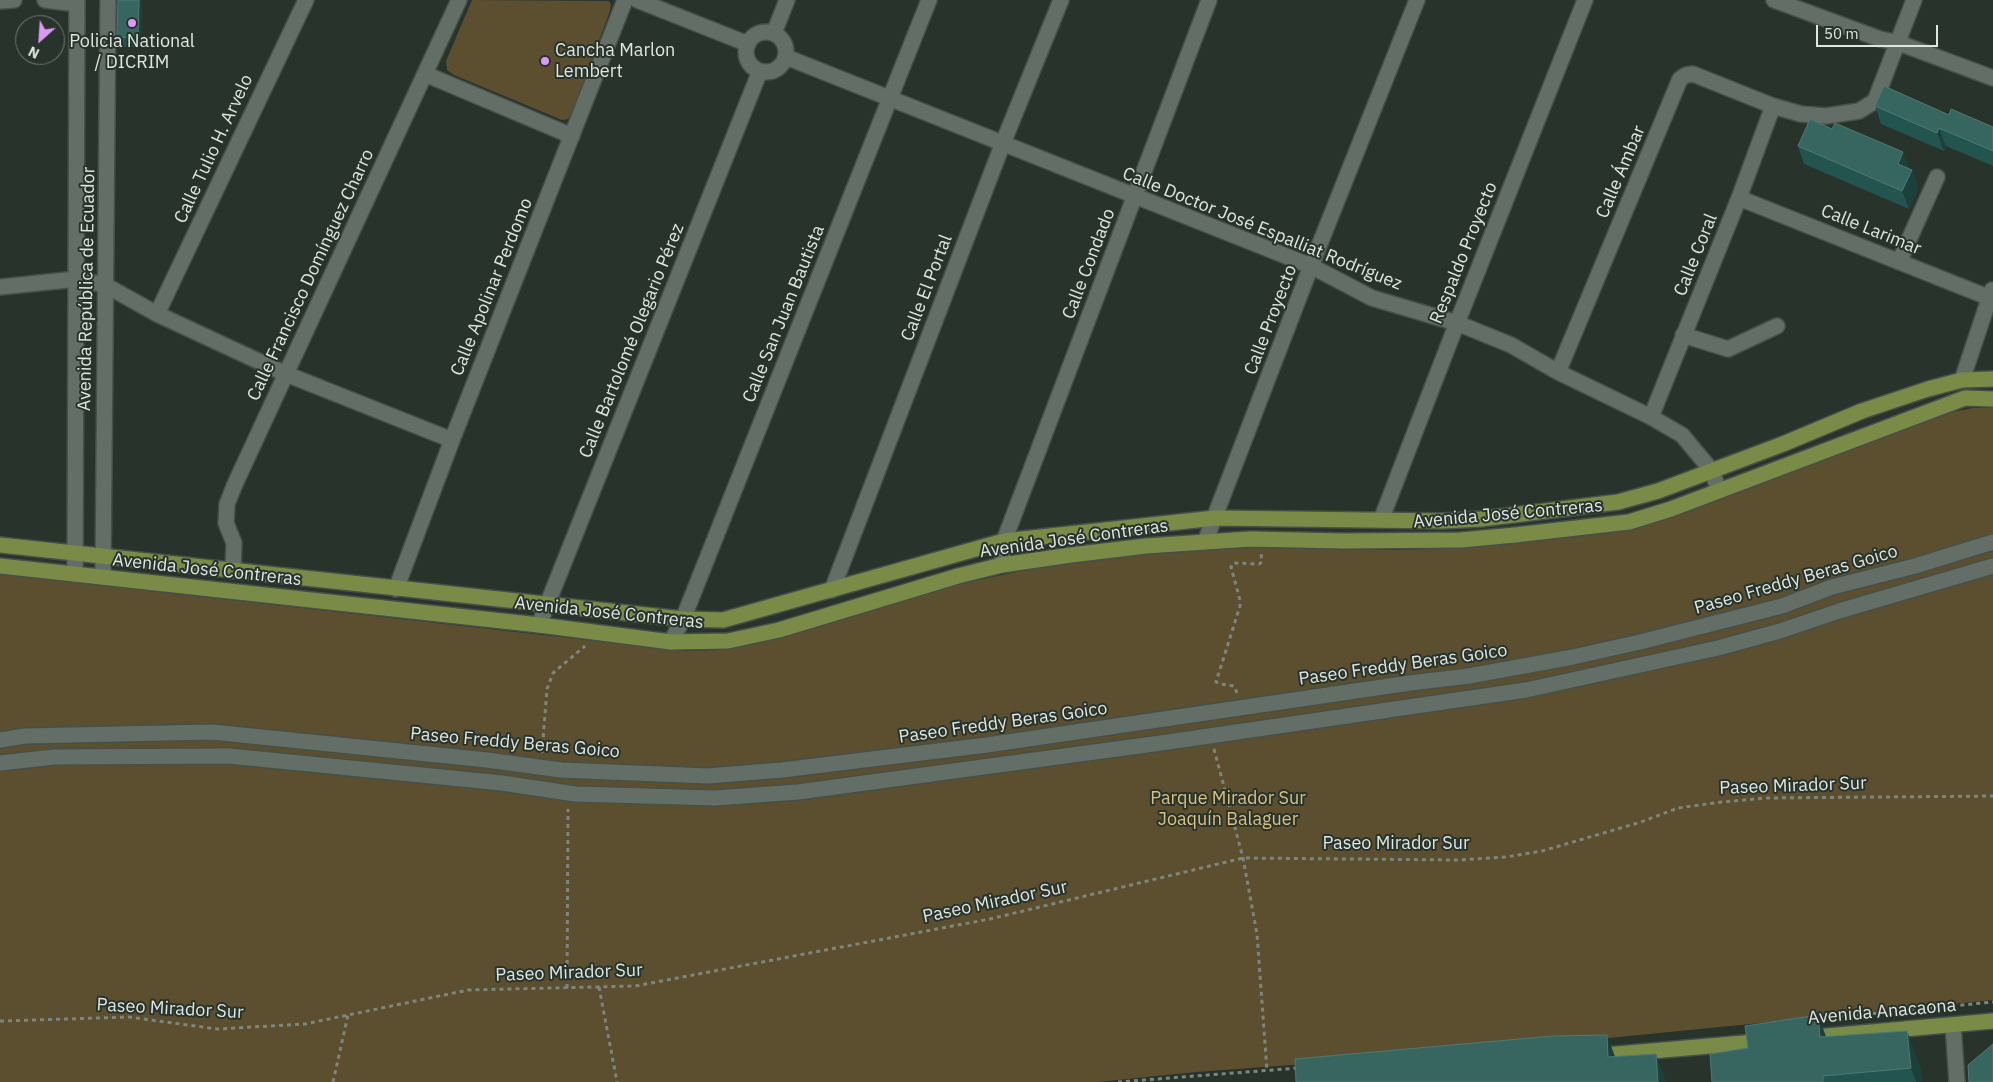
<!DOCTYPE html>
<meta charset="utf-8">
<style>
body{margin:0}
#map{position:relative;width:1993px;height:1082px;overflow:hidden;background:#28332b;font-family:"IBM Plex Sans",sans-serif}
canvas{display:block}
.north{position:absolute;left:15px;top:15px;width:50px;height:50px;box-sizing:border-box;background:#28332b;border:1px solid #717b74;border-radius:50%;rotate:206deg;font-size:14px;font-weight:700;line-height:20px;text-align:center;color:#dfe6e1}
.north::after{content:'';display:block;margin:auto;width:18px;height:22px;background:#db99f5;clip-path:polygon(50% 0,100% 100%,50% 72%,0 100%)}
.scale{position:absolute;left:1816px;top:25px;width:122px;height:22px;box-sizing:border-box;border:2px solid #dfe6e1;border-top:0;padding-left:6px;font-size:15px;line-height:18px;white-space:nowrap;color:#dfe6e1;-webkit-text-stroke:4px #28332b;paint-order:stroke}
</style>
<div id="map">
<canvas width="1993" height="1082"></canvas>
<div class="north">N</div>
<div class="scale">50 m</div>
</div>
<script>
const context = document.querySelector('canvas').getContext('2d');
context.lineJoin = 'round';
function paint(path, color) {
  context.fillStyle = color;
  context.fill(path, 'evenodd');
}
function toPath(rows) {
  const path = new Path2D();
  for (const r of rows) {
    if (r.length === 3) {
      path.moveTo(r[0] + r[2], r[1]);
      path.arc(r[0], r[1], r[2], 0, 2 * Math.PI);
      continue;
    }
    path.moveTo(r[0], r[1]);
    for (let i = 2; i < r.length; i += 2) path.lineTo(r[i], r[i + 1]);
  }
  return path;
}
function trace(path, color, width, dash) {
  context.strokeStyle = color;
  context.lineWidth = width;
  context.lineCap = dash ? 'butt' : 'round';
  context.setLineDash(dash || []);
  context.stroke(path);
}
function write(font, color, halo, rows, align = 'center') {
  context.font = font + ' "IBM Plex Sans",sans-serif';
  context.lineWidth = 4;
  context.setLineDash([]);
  context.textBaseline = 'middle';
  context.strokeStyle = halo;
  context.fillStyle = color;
  for (const [text, x, y, turn = 0] of rows) {
    context.save();
    context.translate(x, y);
    context.rotate((+turn || 0) * Math.PI / 180);
    context.textAlign = isNaN(turn) ? turn : align;
    if (halo) context.strokeText(text, 0, 0);
    context.fillText(text, 0, 0);
    context.restore();
  }
}
const green = toPath([
 [472,0,609,1,611,5,610,11,572,113,568,119,562,120,454,75,447,70,446,61],
 [1973,408,1993,408,1993,1000,1467,1052,1196,1072,1098,1082,0,1082,0,574,685,651,721,650,781,638,960,584,1021,571,1072,563,1147,554,1250,547,1395,550,1462,548,1630,530,1674,517,1924,421,1952,412]
]);
const path = toPath([
 [1237,693,1234,686,1220,684,1216,682,1240,606,1240,600,1231,567,1233,563,1259,564,1262,562,1261,554],
 [1214,749,1243,858,1257,934,1267,1071],
 [542,753,547,689,553,673,585,646],
 [599,987,617,1082],
 [567,988,568,809],
 [1817,1019,1993,1002],
 [0,1021,129,1017,217,1029,305,1024,468,990,635,986,990,919,1243,858,1457,860,1506,857,1542,851,1641,822,1678,808,1722,802,1766,798,1993,796],
 [333,1082,348,1015],
 [1118,1082,1298,1068]
]);
const minor = toPath([
 [45,0,77,4],
 [637,0,748,44],
 [1774,0,1880,39,1899,43,1993,78],
 [0,1,14,0],
 [766,52,20],
 [774,33,787,0],
 [786,57,1311,266,1372,298,1457,323,1511,345,1558,372,1651,417,1682,435,1712,471,1719,491],
 [425,74,572,136],
 [1739,198,1990,298],
 [1899,262,1937,177],
 [0,287,77,279,105,285,157,314,286,374,452,440],
 [157,314,306,0],
 [1683,335,1728,349,1777,326],
 [1558,372,1680,79,1686,75,1693,74,1773,106,1801,114,1826,116,1859,111,1875,101,1914,0],
 [1962,380,1992,290],
 [1651,417,1739,198,1773,106],
 [1381,520,1457,323,1585,0],
 [1205,542,1311,266,1417,0],
 [1002,565,1004,541,1209,0],
 [233,571,234,543,226,523,227,504,235,484,459,0],
 [75,574,77,0],
 [103,577,108,0],
 [396,589,452,440,625,0],
 [832,590,1003,143,1061,0],
 [539,625,760,71],
 [671,642,683,619,929,0],
 [0,740,25,736,212,732,487,760,561,770,708,776,782,770,987,745,1410,683,1469,676,1573,657,1640,642,1782,606,1832,587,1915,566,1993,542],
 [0,763,54,757,229,756,502,783,575,794,715,798,798,792,1161,743,1526,690,1718,648,1780,631,1839,611,1993,566],
 [1953,1025,1957,1082]
]);
const major = toPath([
 [0,545,683,619,723,620,1004,541,1215,518,1442,521,1481,519,1618,502,1658,491,1783,444,1862,411,1928,389,1962,380,1993,379],
 [0,566,539,625,671,642,728,641,779,630,958,576,1002,565,1071,555,1146,546,1250,539,1343,541,1461,540,1515,535,1629,522,1671,509,1965,398,1993,399],
 [1805,1038,1993,1021],
 [1594,1056,1767,1041]
]);
const wall = toPath([
 [118,0,142,0,141,47,121,47,117,37],
 [1875,106,1949,115,1993,127,1993,166,1946,146,1944,151,1881,124],
 [1798,146,1912,170,1918,188,1909,209,1804,164],
 [1826,1036,1920,1066,1922,1082,1712,1082]
]);
const shadedWall = toPath([
 [139,0,142,0,141,47,138,38],
 [1939,128,1946,146,1944,151,1937,133],
 [1903,152,1910,170,1898,164],
 [1912,170,1918,188,1909,209,1902,191],
 [1818,1015,1831,1050,1820,1037],
 [1907,1031,1920,1066,1922,1082,1916,1082,1911,1068],
 [1607,1035,1620,1070,1608,1057],
 [1656,1054,1666,1082,1658,1082]
]);
const building = toPath([
 [118,0,139,0,138,38,117,37,118,0],
 [1884,86,1949,115,1951,109,1993,127,1993,151,1939,128,1937,133,1875,106,1884,86],
 [1810,119,1832,129,1835,123,1903,152,1898,164,1912,170,1902,191,1798,146,1810,119],
 [1818,1015,1820,1037,1907,1031,1911,1068,1823,1076,1823,1082,1712,1082,1710,1054,1748,1048,1745,1026,1818,1015],
 [1607,1035,1608,1057,1656,1054,1658,1082,1296,1082,1295,1059,1553,1036,1607,1035],
 [1993,1044,1993,1082,1969,1082,1968,1065,1993,1044]
]);
const markers = [
 [132,23,5,"#db99f5"],
 [545,61,5,"#db99f5"]
];
const poiNames = [
 ["Policia National",132,42],
 ["/ DICRIM",132,63],
 ["Cancha Marlon",555,51,"left"],
 ["Lembert",555,72,"left"]
];
const streetNames = [
 ["Calle Tulio H. Arvelo",214,149,-65],
 ["Calle Ámbar",1621,172,-67],
 ["Calle Doctor José Espalliat Rodríguez",1262,229,22],
 ["Calle Larimar",1871,230,22],
 ["Respaldo Proyecto",1464,253,-68],
 ["Calle Coral",1696,255,-68],
 ["Calle Condado",1089,264,-69],
 ["Calle Francisco Domínguez Charro",311,275,-65],
 ["Calle Apolinar Perdomo",492,287,-68],
 ["Calle El Portal",927,288,-69],
 ["Avenida República de Ecuador",87,289,-89],
 ["Calle San Juan Bautista",784,314,-68],
 ["Calle Proyecto",1271,320,-69],
 ["Calle Bartolomé Olegario Pérez",632,341,-68],
 ["Avenida José Contreras",1508,514,-5],
 ["Avenida José Contreras",1074,539,-8],
 ["Avenida José Contreras",207,570,6],
 ["Paseo Freddy Beras Goico",1796,580,-16],
 ["Avenida José Contreras",609,613,6],
 ["Paseo Freddy Beras Goico",1403,665,-8],
 ["Paseo Freddy Beras Goico",1003,723,-8],
 ["Paseo Freddy Beras Goico",515,743,5],
 ["Paseo Mirador Sur",1793,786,-2],
 ["Paseo Mirador Sur",1396,844],
 ["Paseo Mirador Sur",995,902,-12],
 ["Paseo Mirador Sur",569,973,-2],
 ["Paseo Mirador Sur",170,1009,3],
 ["Avenida Anacaona",1882,1012,-5]
];
const parkNames = [
 ["Parque Mirador Sur",1228,799],
 ["Joaquín Balaguer",1228,820]
];
paint(green, '#5c4f30');
trace(minor, '#465049', 18);
trace(major, '#465049', 18);
trace(path, '#7c867f', 3, [4, 4]);
trace(minor, '#636f66', 15);
trace(major, '#798b46', 15);
paint(wall, '#225550');
paint(shadedWall, '#1c413b');
paint(building, '#376560');
trace(building, '#517974', 1);
for (const [x, y, r, color] of markers) {
  const dot = new Path2D();
  dot.arc(x, y, r, 0, 2 * Math.PI);
  context.fillStyle = color;
  context.fill(dot);
  trace(dot, '#28332b', 2);
}
write('18px', '#dfe6e1', '#28332b', poiNames);
write('18px', '#dfe6e1', '#28332b', streetNames);
write('18px', '#dac081', '#28332b', parkNames);
</script>
